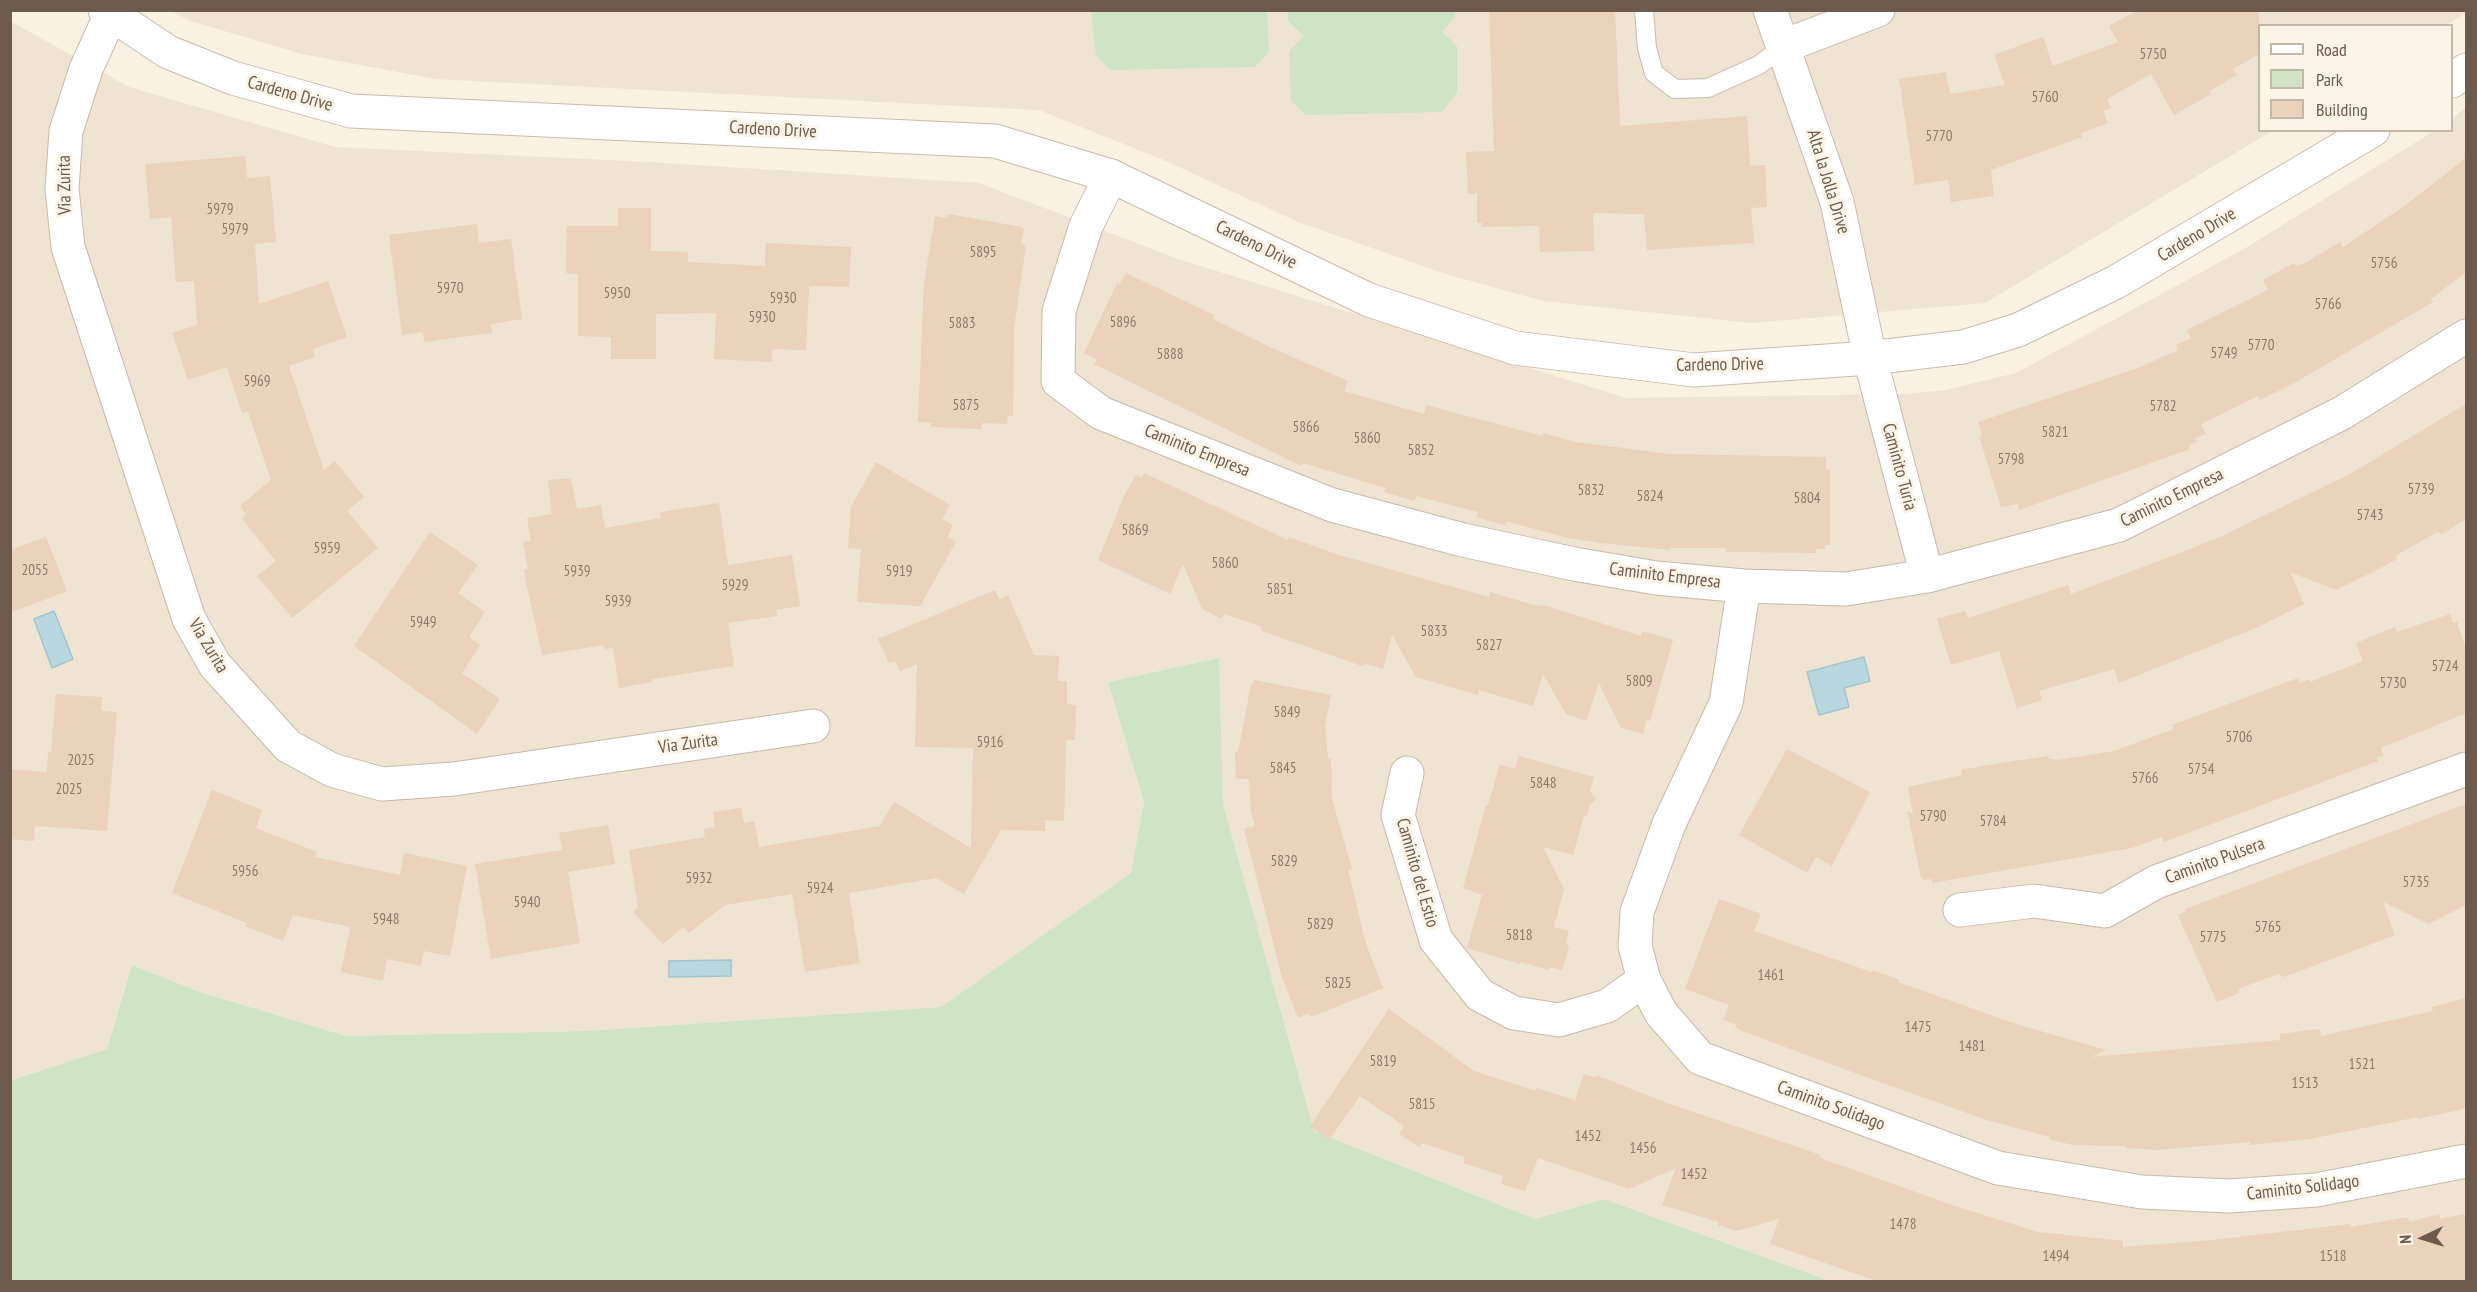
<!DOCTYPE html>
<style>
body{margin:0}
#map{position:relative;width:2477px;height:1292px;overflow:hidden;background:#f9f1e2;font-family:"PT Sans Narrow",sans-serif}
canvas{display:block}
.frame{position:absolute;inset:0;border:12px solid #6d5a4c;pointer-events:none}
.legend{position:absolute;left:2258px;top:24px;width:195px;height:108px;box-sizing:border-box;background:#fcf5e7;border:2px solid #c3b7a9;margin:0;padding:8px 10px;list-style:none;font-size:18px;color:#6d5a4c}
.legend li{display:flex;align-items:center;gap:12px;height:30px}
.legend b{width:30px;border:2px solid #c3b7a9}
.north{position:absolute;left:2393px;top:1208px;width:60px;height:60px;-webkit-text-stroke:4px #fcf5e7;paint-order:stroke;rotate:266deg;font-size:16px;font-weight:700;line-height:24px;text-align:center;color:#6d5a4c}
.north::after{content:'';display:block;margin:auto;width:21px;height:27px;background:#6d5a4c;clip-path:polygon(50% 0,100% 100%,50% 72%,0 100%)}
</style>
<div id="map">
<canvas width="2477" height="1292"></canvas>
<div class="frame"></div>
<ul class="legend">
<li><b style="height:8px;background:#fff"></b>Road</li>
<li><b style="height:16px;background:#cee4c3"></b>Park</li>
<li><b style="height:16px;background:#ead2bd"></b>Building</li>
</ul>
<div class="north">N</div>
</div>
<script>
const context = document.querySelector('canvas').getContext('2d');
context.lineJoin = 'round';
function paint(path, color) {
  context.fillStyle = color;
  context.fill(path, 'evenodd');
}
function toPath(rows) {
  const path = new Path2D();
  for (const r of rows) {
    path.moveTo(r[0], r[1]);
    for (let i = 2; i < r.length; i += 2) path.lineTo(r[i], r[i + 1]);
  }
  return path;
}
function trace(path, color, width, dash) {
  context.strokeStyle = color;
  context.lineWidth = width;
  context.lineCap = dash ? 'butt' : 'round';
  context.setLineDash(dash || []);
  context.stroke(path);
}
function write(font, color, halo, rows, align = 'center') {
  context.font = font + ' "PT Sans Narrow",sans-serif';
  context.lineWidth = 6;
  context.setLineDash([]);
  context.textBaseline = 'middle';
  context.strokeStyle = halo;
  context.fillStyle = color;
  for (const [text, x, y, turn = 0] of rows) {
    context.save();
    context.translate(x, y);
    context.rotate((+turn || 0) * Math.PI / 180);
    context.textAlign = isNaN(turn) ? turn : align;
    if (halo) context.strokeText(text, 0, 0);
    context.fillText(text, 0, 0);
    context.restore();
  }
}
const residential = toPath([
 [2466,10,2466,13,2446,25,2260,26,2260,130,2272,131,1985,303,1751,323,1543,301,1446,274,1298,222,1166,161,1039,110,435,79,302,54,191,21,171,11],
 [10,21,129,87,335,147,649,162,979,183,1178,259,1626,398,1907,394,1946,390,2016,373,2244,249,2434,131,2452,130,2452,119,2466,107,2466,1281,1830,1281,1604,1199,1537,1219,1314,1131,1223,804,1219,658,1108,682,1144,802,1131,873,941,1007,587,1031,346,1036,200,992,132,965,107,1049,11,1081]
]);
const green = toPath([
 [1091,11,1267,11,1269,52,1255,67,1110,70,1096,55],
 [1288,11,1455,11,1455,17,1442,32,1457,46,1457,92,1442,112,1306,115,1291,101,1289,51,1304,36,1288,21],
 [1219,658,1223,804,1314,1131,1536,1219,1604,1199,1830,1281,11,1281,10,1081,107,1049,132,965,200,992,346,1036,587,1031,941,1007,1131,873,1144,802,1108,682]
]);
const water = toPath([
 [54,611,73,659,52,668,34,619,54,611],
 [1864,657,1870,681,1844,688,1849,707,1819,715,1807,672,1864,657],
 [731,960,731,976,669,977,669,961,731,960]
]);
const building = toPath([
 [1489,10,1615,11,1620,126,1747,116,1750,166,1765,165,1767,207,1751,208,1754,243,1647,250,1644,214,1593,213,1594,251,1540,252,1539,226,1482,227,1482,223,1477,223,1477,194,1468,194,1466,152,1494,151],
 [2138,10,2259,10,2259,54,2233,69,2237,75,2209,91,2211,94,2174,115,2151,74,2107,99,2111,108,2103,111,2108,123,2081,133,2082,137,1991,170,1994,196,1951,202,1948,180,1915,185,1899,79,1946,72,1950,94,2005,85,1994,55,2043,37,2053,66,2118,42,2109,26],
 [245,156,247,178,270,176,276,242,255,244,259,304,328,281,347,337,313,349,315,357,289,366,324,470,335,461,364,497,347,511,378,548,292,618,257,576,276,561,242,519,246,514,240,506,271,480,248,412,242,413,227,367,188,380,172,333,197,325,194,281,176,282,171,217,150,219,145,164],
 [2466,158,2466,272,2431,299,2433,302,2289,386,2260,400,2258,396,2201,424,2206,434,2195,438,2197,442,2189,445,2190,449,2019,510,2018,504,2001,507,1979,436,1982,435,1978,422,2138,368,2178,350,2176,345,2191,338,2187,330,2268,290,2263,280,2294,263,2296,266,2305,263,2340,242,2343,247,2403,207],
 [618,208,651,208,651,251,688,252,688,262,765,266,766,243,851,247,849,287,809,286,806,350,772,349,772,362,714,359,716,313,656,314,656,359,611,359,611,337,578,336,578,274,566,273,567,226,618,226],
 [948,214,1022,227,1024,230,1021,244,1026,245,1014,327,1013,416,1008,416,1007,424,982,423,981,429,931,427,931,423,918,422,924,283,935,216,947,218],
 [477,224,479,243,511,239,522,319,491,324,492,333,424,342,423,332,402,335,389,235],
 [1126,273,1214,315,1213,319,1272,348,1348,381,1344,391,1424,414,1426,405,1542,436,1543,433,1575,442,1670,454,1826,457,1826,469,1830,470,1830,545,1825,545,1825,549,1816,549,1816,553,1743,552,1726,552,1726,548,1670,548,1670,550,1601,543,1568,538,1506,521,1505,525,1476,517,1478,512,1416,496,1414,501,1384,492,1385,488,1303,463,1301,466,1094,364,1097,359,1084,353,1117,283,1120,284],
 [2466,404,2466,519,2442,534,2437,532,2395,556,2397,559,2375,571,2336,590,2290,572,2304,604,2258,627,2119,683,2114,669,2039,691,2042,700,2017,708,1999,651,1951,665,1937,619,1965,611,1968,618,2068,585,2071,594,2180,553,2222,536,2350,474],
 [876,462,950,505,942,519,953,525,947,537,956,542,920,606,857,602,861,549,848,548,851,507],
 [1144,473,1288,540,1289,537,1339,555,1489,597,1490,592,1537,606,1544,605,1641,636,1642,632,1650,633,1673,640,1650,721,1646,720,1643,734,1621,728,1599,683,1586,721,1566,714,1543,674,1533,706,1479,690,1478,695,1416,677,1392,635,1383,669,1366,664,1362,666,1262,631,1260,626,1224,614,1222,619,1202,609,1183,564,1170,594,1098,560,1124,496,1136,475,1142,478],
 [571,478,577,509,601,505,605,528,661,518,660,512,719,503,728,565,792,555,800,606,776,610,777,616,728,623,734,666,652,679,652,682,619,688,613,648,605,649,604,645,542,655,526,582,524,569,528,569,523,542,531,541,527,518,552,514,548,480],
 [430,532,478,565,458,593,485,612,469,637,480,645,462,673,500,699,477,734,354,646],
 [46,537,67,591,10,613,10,550],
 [995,590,999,599,1008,595,1034,655,1059,656,1058,681,1067,681,1067,704,1076,705,1075,740,1066,740,1064,821,1045,820,1045,831,1001,830,964,894,936,878,849,893,860,963,805,972,792,894,725,905,689,933,683,927,663,944,633,912,638,907,629,850,705,837,704,829,715,827,713,812,741,808,744,823,754,821,759,847,880,826,894,802,971,848,973,748,915,747,917,664,900,671,895,661,889,663,878,639],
 [2450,614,2453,623,2457,622,2466,649,2466,713,2381,748,2383,756,2376,758,2378,761,2164,842,2162,837,2132,848,1932,883,1932,879,1924,880,1921,877,1907,811,1913,814,1908,787,1962,775,1961,770,1994,764,2048,756,2049,759,2058,760,2114,751,2174,729,2172,725,2298,678,2300,683,2309,679,2310,682,2363,661,2356,643,2395,627,2397,632],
 [1254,680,1331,695,1325,726,1328,758,1331,759,1332,799,1352,869,1348,870,1366,944,1383,988,1311,1017,1309,1013,1298,1018,1282,977,1244,829,1255,826,1251,812,1249,779,1236,779,1235,752,1238,752,1251,684,1253,684],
 [56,694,102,697,101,711,117,712,107,831,35,826,34,841,10,839,10,769,47,772,48,752,51,752],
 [1787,749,1870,792,1832,866,1816,857,1807,873,1739,835],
 [1519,756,1594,777,1590,791,1596,800,1590,804,1587,816,1584,816,1573,855,1543,847,1564,889,1554,927,1569,931,1566,942,1569,947,1562,970,1550,967,1549,970,1521,962,1520,964,1467,948,1482,895,1463,888,1486,805,1488,805,1500,764,1515,769],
 [212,790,262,810,256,828,317,852,315,857,400,875,404,853,467,866,450,956,424,951,421,966,387,959,383,981,341,972,350,927,293,915,283,941,245,926,247,923,172,893],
 [2466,804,2466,905,2429,924,2383,902,2395,935,2284,977,2278,974,2238,989,2239,993,2217,1002,2178,915,2186,911,2185,909],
 [608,825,615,864,568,872,580,943,491,959,475,864,562,850,559,833],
 [1719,899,1761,914,1754,931,1871,972,1872,970,1899,980,1898,982,2016,1024,2106,1050,2091,1057,2280,1040,2280,1034,2320,1029,2321,1036,2433,1011,2432,1007,2466,998,2466,1106,2463,1109,2418,1119,2418,1117,2310,1139,2250,1145,2250,1142,2157,1150,2126,1148,2126,1146,2072,1145,2049,1139,2050,1137,1987,1120,1863,1076,1742,1031,1735,1027,1736,1024,1723,1020,1729,1005,1685,989],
 [1389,1009,1474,1071,1536,1091,1537,1088,1575,1100,1584,1074,1595,1078,1596,1075,1667,1103,1821,1155,1820,1158,1955,1206,2038,1232,2123,1241,2123,1247,2212,1240,2350,1224,2351,1227,2402,1218,2408,1218,2409,1222,2439,1214,2440,1219,2464,1214,2466,1229,2466,1281,1877,1281,1770,1244,1779,1219,1736,1231,1718,1225,1719,1222,1662,1205,1676,1168,1629,1189,1538,1158,1525,1191,1501,1184,1503,1176,1463,1163,1465,1157,1422,1143,1419,1147,1399,1134,1404,1126,1360,1096,1329,1140,1310,1126]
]);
const lane = toPath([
 [1644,10,1647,48,1654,73,1675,89,1708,88,1759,65,1784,46]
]);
const street = toPath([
 [1770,10,1837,202,1870,358,1927,576],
 [111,14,86,69,66,131,62,189,68,247,189,619,215,665,288,746,332,770,382,784,454,779,813,726],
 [1784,46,1878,10],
 [1111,176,1086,226,1059,311,1058,381,1101,413,1332,505,1463,540,1574,564,1656,578,1744,586,1846,589,1927,576,2119,525,2342,413,2466,336],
 [1744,586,1726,703,1669,824,1637,912,1635,946,1644,980,1661,1013,1700,1058,1998,1168,2142,1192,2229,1196,2316,1190,2466,1161],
 [1407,773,1398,815,1436,940,1480,995,1514,1013,1559,1020,1607,1006,1644,980],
 [1960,910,2034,901,2105,911,2156,882,2466,769]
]);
const secondary = toPath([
 [105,10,168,52,233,78,351,111,995,141,1111,176,1369,300,1515,348,1694,370,1870,358,1963,347,2018,330,2116,282,2373,130],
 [2452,81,2466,70]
]);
const numberNames = [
 ["5750",2153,55],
 ["5760",2045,98],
 ["5770",1939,137],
 ["5979",220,210],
 ["5979",235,230],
 ["5895",983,253],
 ["5756",2384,264],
 ["5970",450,289],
 ["5950",617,294],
 ["5930",783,299],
 ["5766",2328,305],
 ["5930",762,318],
 ["5896",1123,323],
 ["5883",962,324],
 ["5770",2261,346],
 ["5749",2224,354],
 ["5888",1170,355],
 ["5969",257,382],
 ["5875",966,406],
 ["5782",2163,407],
 ["5866",1306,428],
 ["5821",2055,433],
 ["5860",1367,439],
 ["5852",1421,451],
 ["5798",2011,460],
 ["5739",2421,490],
 ["5832",1591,491],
 ["5824",1650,497],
 ["5804",1807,499],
 ["5743",2370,516],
 ["5869",1135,531],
 ["5959",327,549],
 ["5860",1225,564],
 ["2055",35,571],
 ["5939",577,572],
 ["5919",899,572],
 ["5929",735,586],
 ["5851",1280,590],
 ["5939",618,602],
 ["5949",423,623],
 ["5833",1434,632],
 ["5827",1489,646],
 ["5724",2445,667],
 ["5809",1639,682],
 ["5730",2393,684],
 ["5849",1287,713],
 ["5706",2239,738],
 ["5916",990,743],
 ["2025",81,761],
 ["5845",1283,769],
 ["5754",2201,770],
 ["5766",2145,779],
 ["5848",1543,784],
 ["2025",69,790],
 ["5790",1933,817],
 ["5784",1993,822],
 ["5829",1284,862],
 ["5956",245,872],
 ["5932",699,879],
 ["5735",2416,883],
 ["5924",820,889],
 ["5940",527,903],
 ["5948",386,920],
 ["5829",1320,925],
 ["5765",2268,928],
 ["5818",1519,936],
 ["5775",2213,938],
 ["1461",1771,976],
 ["5825",1338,984],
 ["1475",1918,1028],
 ["1481",1972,1047],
 ["5819",1383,1062],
 ["1521",2362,1065],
 ["1513",2305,1084],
 ["5815",1422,1105],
 ["1452",1588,1137],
 ["1456",1643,1149],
 ["1452",1694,1175],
 ["1478",1903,1225],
 ["1494",2056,1257],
 ["1518",2333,1257]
];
const streetNames = [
 ["Cardeno Drive",290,94,16],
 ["Cardeno Drive",773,130,3],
 ["Alta la Jolla Drive",1828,182,73],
 ["Via Zurita",65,185,-91],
 ["Cardeno Drive",2197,235,-31],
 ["Cardeno Drive",1256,245,26],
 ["Cardeno Drive",1720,365,-1],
 ["Caminito Empresa",1197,451,22],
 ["Caminito Turia",1899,467,75],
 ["Caminito Empresa",2172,498,-26],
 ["Caminito Empresa",1665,576,7],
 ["Via Zurita",208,646,59],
 ["Via Zurita",688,744,-8],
 ["Caminito Pulsera",2215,861,-20],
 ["Caminito del Estio",1417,873,74],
 ["Caminito Solidago",1831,1106,20],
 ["Caminito Solidago",2303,1188,-7]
];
paint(residential, '#efe3d1');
paint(green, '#cee4c3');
paint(water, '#b9d7df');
trace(water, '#a1c5cf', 1.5);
paint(building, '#ead2bd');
trace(lane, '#c7b9ab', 20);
trace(street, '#c7b9ab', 35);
trace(secondary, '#cbbaa9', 35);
trace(lane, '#fff', 18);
trace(street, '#fff', 33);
trace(secondary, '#fff', 33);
write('15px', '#8c7868', null, numberNames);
write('18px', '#6d5a4c', '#fcf5e7', streetNames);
</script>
